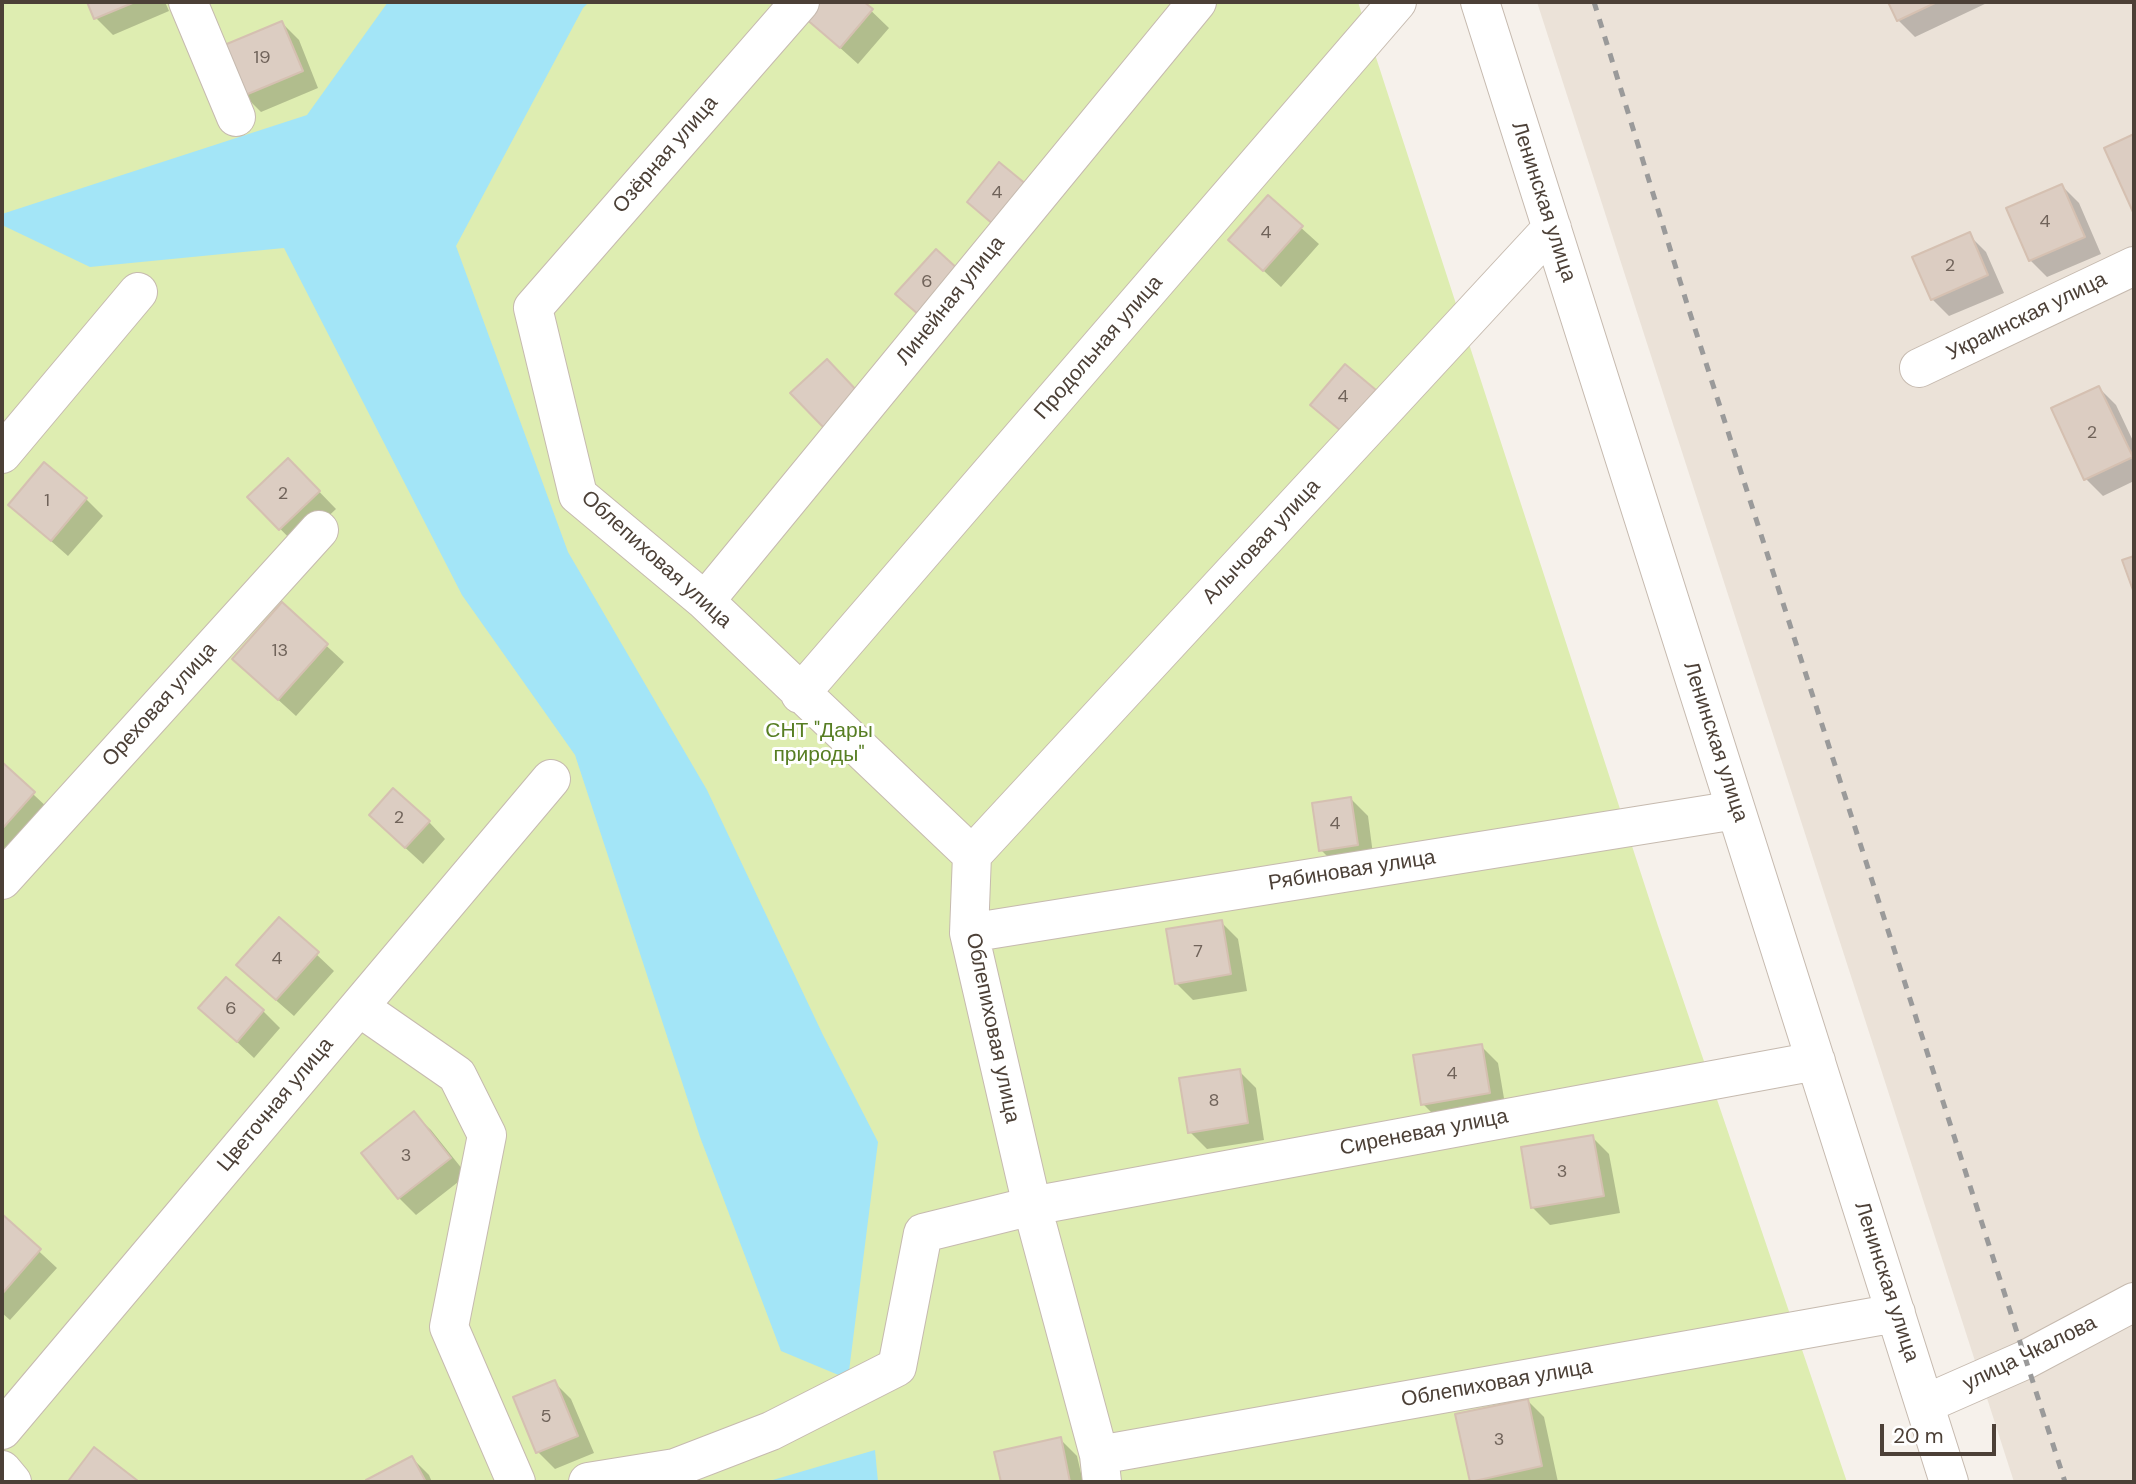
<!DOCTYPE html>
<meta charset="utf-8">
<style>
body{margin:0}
#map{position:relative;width:2136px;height:1484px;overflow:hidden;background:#f6f1eb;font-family:"DM Sans",sans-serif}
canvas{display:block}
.frame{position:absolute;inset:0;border:4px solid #4c4037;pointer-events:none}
.scale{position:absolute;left:1880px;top:1424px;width:116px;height:32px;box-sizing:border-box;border:4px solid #4c4037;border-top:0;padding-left:9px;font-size:21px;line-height:24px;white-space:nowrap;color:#4c4037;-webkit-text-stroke:5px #fff;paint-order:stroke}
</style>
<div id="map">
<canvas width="2136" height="1484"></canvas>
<div class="frame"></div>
<div class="scale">20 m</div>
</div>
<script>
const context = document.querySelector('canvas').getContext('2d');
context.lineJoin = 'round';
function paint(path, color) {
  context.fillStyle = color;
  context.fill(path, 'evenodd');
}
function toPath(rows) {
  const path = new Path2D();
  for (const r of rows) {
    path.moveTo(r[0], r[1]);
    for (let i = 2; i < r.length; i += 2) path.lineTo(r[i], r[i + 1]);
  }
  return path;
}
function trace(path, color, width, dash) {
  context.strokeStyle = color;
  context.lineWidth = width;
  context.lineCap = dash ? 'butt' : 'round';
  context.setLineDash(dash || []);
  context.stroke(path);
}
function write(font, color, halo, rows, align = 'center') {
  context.font = font + ' "DM Sans",sans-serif';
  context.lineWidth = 6;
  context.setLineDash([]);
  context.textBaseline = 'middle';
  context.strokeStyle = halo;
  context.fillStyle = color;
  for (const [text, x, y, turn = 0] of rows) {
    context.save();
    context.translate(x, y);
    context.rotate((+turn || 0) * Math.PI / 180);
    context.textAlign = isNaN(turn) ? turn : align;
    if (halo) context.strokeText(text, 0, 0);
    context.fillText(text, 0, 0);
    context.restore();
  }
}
const residential = toPath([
 [1537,2,2134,2,2134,1482,2014,1482]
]);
const green = toPath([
 [2,2,1358,2,1658,926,1847,1482,2,1482]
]);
const water = toPath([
 [388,2,589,2,583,8,456,246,568,552,707,790,823,1035,878,1142,848,1379,781,1351,700,1137,575,755,462,595,284,248,90,267,2,225,2,214,307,115],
 [875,1450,878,1482,766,1482]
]);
const shadow = toPath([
 [89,2,165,2,169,11,113,35,96,18],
 [821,2,862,2,889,28,858,64,807,18],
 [1890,2,1989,2,1915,37,1898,20],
 [282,23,299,40,318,88,261,112,244,95],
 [2062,186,2079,203,2101,254,2047,277,2030,260,2008,208],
 [1268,198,1319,244,1281,287,1231,240],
 [1969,235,1986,252,2004,293,1949,316,1932,299],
 [2099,388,2116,405,2134,443,2134,481,2103,496,2086,479],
 [305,477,336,509,297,546,249,497],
 [86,499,103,516,68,556,10,505],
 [282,605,344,662,296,716,251,675],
 [2,765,50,810,2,853],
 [1351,799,1368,816,1374,862,1338,867,1321,850],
 [429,822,445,839,423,864,388,832],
 [279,919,334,971,294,1016,255,982],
 [1221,922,1238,939,1247,991,1193,1000,1176,983],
 [201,1008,263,1011,280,1028,254,1058],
 [1481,1046,1498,1063,1506,1110,1440,1121,1423,1104],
 [1239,1071,1256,1088,1264,1140,1207,1149,1190,1132],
 [414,1114,431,1130,467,1175,416,1215,399,1198,364,1154],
 [1592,1137,1609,1154,1620,1213,1550,1225,1533,1208],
 [2,1217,57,1268,10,1320,2,1313],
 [554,1382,571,1399,594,1453,555,1469,538,1452],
 [1527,1400,1544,1417,1558,1482,1473,1482],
 [1060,1439,1077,1456,1083,1482,1003,1482,996,1453],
 [412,1458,429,1475,432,1482,369,1482]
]);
const building = toPath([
 [87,2,135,2,94,19,87,2],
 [819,2,864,2,873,9,840,48,805,18,819,2],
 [1888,2,1937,2,1897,21,1888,2],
 [282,21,303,71,243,96,222,46,282,21],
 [2134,134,2134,211,2133,212,2104,148,2134,134],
 [999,162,1027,185,994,225,967,202,999,162],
 [2062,184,2085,237,2029,261,2006,208,2062,184],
 [1268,195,1303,226,1263,271,1228,240,1268,195],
 [1970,232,1988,275,1931,300,1912,257,1970,232],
 [936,249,959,270,919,315,895,294,936,249],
 [827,359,859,393,824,428,790,393,827,359],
 [1345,364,1376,390,1341,431,1310,405,1345,364],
 [2099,386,2133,457,2084,480,2051,408,2099,386],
 [288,458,320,491,279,530,247,497,288,458],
 [44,462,87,498,51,541,8,505,44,462],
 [2134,556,2134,593,2122,560,2134,556],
 [282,602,328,644,278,700,232,659,282,602],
 [2,762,35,792,2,829,2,762],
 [393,788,430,821,405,848,369,815,393,788],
 [1351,797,1358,845,1319,851,1312,803,1351,797],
 [279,917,319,952,276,1000,236,965,279,917],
 [1222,920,1231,974,1175,984,1166,929,1222,920],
 [226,977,264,1010,237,1042,198,1008,226,977],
 [1482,1044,1490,1093,1421,1105,1413,1055,1482,1044],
 [1240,1069,1248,1123,1188,1133,1179,1078,1240,1069],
 [414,1111,451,1158,398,1199,361,1153,414,1111],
 [1593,1135,1604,1196,1531,1208,1521,1147,1593,1135],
 [2,1214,41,1249,2,1294,2,1214],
 [555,1380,578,1436,536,1453,513,1397,555,1380],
 [1528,1399,1542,1466,1470,1482,1455,1414,1528,1399],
 [1061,1437,1070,1482,1001,1482,994,1452,1061,1437],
 [94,1447,138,1481,137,1482,72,1482,69,1480,94,1447],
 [412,1456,426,1482,367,1482,366,1480,412,1456]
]);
const minor = toPath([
 [188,2,236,117],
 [800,2,533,308,578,495,705,601,972,855,969,933,1032,1206,1099,1455,1102,1482],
 [1480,2,1949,1482],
 [1919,368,2134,266],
 [2,454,138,292],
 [705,601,1197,2],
 [800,694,1397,2],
 [972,855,1552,228],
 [2,880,319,530],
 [969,933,1736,810],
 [359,1007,457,1075,487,1135,449,1327,516,1482],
 [1925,1404,2025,1360,2134,1302],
 [2,1430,551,779],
 [1099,1455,1896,1313],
 [2,1470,12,1482],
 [588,1482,675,1468],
 [676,1482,675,1468,771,1431,897,1367,923,1233,1032,1206,1816,1061]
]);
const rail = toPath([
 [1594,2,1688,307,2065,1482]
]);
const numberNames = [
 ["19",262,58],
 ["4",997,193],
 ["4",2045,222],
 ["4",1266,233],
 ["2",1950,266],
 ["6",927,282],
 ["4",1343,397],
 ["2",2092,433],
 ["2",283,494],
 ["1",47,501],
 ["13",280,651],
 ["2",399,818],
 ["4",1335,824],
 ["7",1198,952],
 ["4",277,959],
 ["6",231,1009],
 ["4",1452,1074],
 ["8",1214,1101],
 ["3",406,1156],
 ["3",1562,1172],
 ["5",546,1417],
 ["3",1499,1440]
];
const streetNames = [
 ["Озёрная улица",666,155,-49],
 ["Ленинская улица",1543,202,72],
 ["Линейная улица",951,301,-51],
 ["Украинская улица",2027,317,-26],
 ["Продольная улица",1099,348,-49],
 ["Алычовая улица",1262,542,-47],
 ["Облепиховая улица",656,560,42],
 ["Ореховая улица",160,705,-48],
 ["Ленинская улица",1715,742,72],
 ["Рябиновая улица",1352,871,-9],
 ["Облепиховая улица",992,1028,78],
 ["Цветочная улица",276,1105,-50],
 ["Сиреневая улица",1424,1133,-11],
 ["Ленинская улица",1886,1282,72],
 ["улица Чкалова",2030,1354,-26],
 ["Облепиховая улица",1497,1384,-10]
];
const parkNames = [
 ["СНТ \"Дары",819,731],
 ["природы\"",819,755]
];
paint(residential, '#ebe2d8');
paint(green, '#deedb1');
paint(water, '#a3e5f7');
paint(shadow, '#0003');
paint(building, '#dccdc2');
trace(building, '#d5c0b1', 2);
trace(minor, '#c6baaf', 40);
trace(minor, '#fff', 38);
trace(rail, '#9a9a9a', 5, [9, 9]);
write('18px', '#70635a', null, numberNames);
write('21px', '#4c4037', '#fff', streetNames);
write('21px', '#577e23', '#fff', parkNames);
</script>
